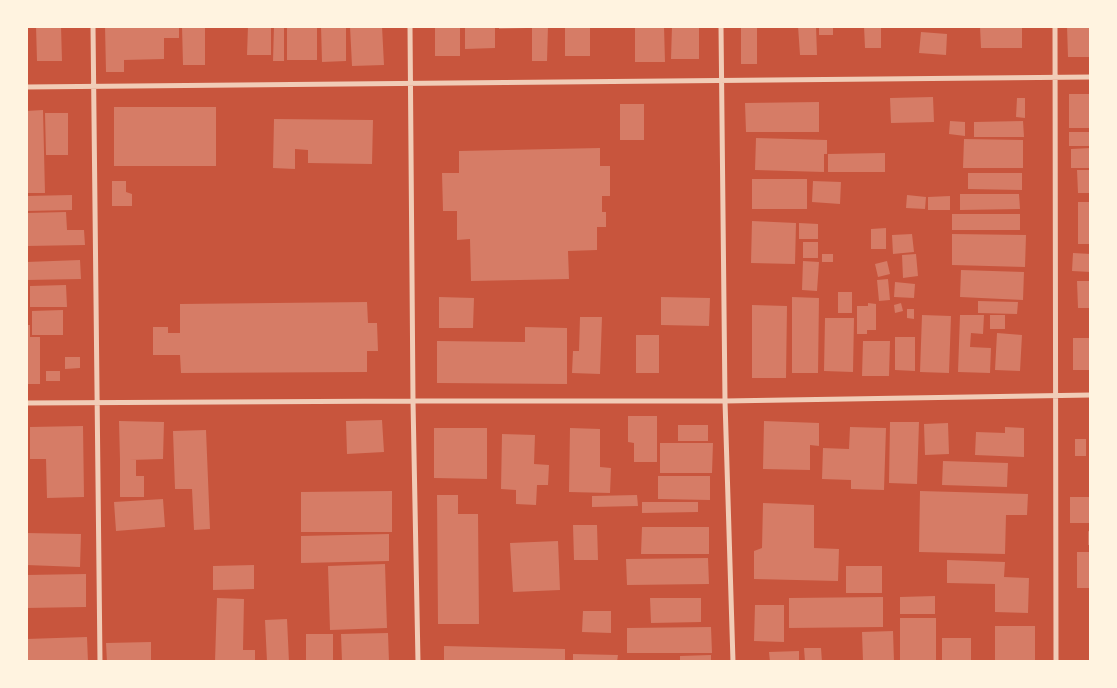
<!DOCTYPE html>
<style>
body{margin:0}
#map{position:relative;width:1117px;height:688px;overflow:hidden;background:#c8553d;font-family:Montserrat,sans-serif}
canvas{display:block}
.frame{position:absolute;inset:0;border:28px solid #fff3e0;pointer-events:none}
</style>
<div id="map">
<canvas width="1117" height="688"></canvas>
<div class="frame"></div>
</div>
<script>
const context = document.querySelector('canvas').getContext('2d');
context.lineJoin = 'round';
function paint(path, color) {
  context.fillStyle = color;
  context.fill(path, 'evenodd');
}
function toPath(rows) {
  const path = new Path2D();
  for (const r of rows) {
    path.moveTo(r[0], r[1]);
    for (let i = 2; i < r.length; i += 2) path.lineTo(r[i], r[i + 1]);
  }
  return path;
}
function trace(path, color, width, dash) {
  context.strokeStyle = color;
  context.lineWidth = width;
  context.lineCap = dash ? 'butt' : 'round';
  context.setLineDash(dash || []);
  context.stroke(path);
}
const building = toPath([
 [36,26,61,26,62,61,37,61],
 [105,26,179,26,179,38,164,38,164,59,124,60,124,72,106,72],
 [182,26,205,26,205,65,183,65],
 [248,26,271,26,271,55,247,55],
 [274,26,284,26,284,61,273,61],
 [287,26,317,26,317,60,287,60],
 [321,26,346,26,346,61,322,62],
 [350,26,382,26,384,65,352,66],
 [435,26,460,26,460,56,435,56],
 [495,26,495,48,465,49,465,27],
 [499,26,527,26,527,28,499,29],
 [532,26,548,26,547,61,532,61],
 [565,26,590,26,590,56,565,56],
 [635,26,664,26,665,62,635,62],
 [672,26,699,26,699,59,671,59],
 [741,26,757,26,757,64,741,64],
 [798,26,816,26,817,55,800,55],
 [819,26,833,26,833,35,819,35],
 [864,26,881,26,881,48,865,48],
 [980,26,1022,26,1022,48,981,48],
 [1067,26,1091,26,1091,57,1068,57],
 [921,32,947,34,946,55,919,53],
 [1069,94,1091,94,1091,128,1069,128],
 [933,97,934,122,891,123,890,98],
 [1017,98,1025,98,1025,118,1016,117],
 [819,102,819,132,746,132,745,103],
 [620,104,644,104,644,140,620,140],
 [114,107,216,107,216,166,114,166],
 [43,110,45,193,26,193,26,111],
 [45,113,68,113,68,155,46,155],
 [274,119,373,120,372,164,308,163,308,150,295,149,295,169,273,168],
 [950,121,965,122,965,136,949,134],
 [1023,121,1024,137,974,137,974,122],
 [1069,132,1091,132,1091,146,1069,146],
 [756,138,827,140,827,154,824,154,824,172,755,170],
 [964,139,1023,140,1023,168,963,168],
 [600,148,600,166,610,166,610,196,602,196,602,212,606,212,606,227,597,227,597,250,568,251,569,279,471,281,470,239,457,240,457,211,443,211,442,173,459,173,459,151],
 [1091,148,1091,168,1071,168,1071,149],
 [885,153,885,172,828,172,828,154],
 [1077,170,1091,170,1091,193,1078,193],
 [968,173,1022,173,1022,190,968,189],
 [752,179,807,179,807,209,752,209],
 [112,181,126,181,126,192,132,194,132,206,112,206],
 [813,181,841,182,840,204,812,202],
 [960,194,1019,194,1020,209,960,210],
 [72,195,72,210,26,211,26,196],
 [907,195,926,197,925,209,906,208],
 [950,196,950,210,928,210,928,197],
 [1078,202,1091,202,1091,244,1078,244],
 [66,212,67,230,84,230,85,245,26,246,26,213],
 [952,214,1020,214,1020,230,952,230],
 [752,221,796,223,795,264,751,263],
 [799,223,818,224,818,239,799,239],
 [886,228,886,249,871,249,871,229],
 [912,234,914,252,893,254,892,235],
 [952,234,1026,235,1025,267,952,265],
 [803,242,818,242,818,258,803,258],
 [1073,253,1091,254,1091,272,1072,271],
 [822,254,833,254,833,262,822,262],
 [916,254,918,276,903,278,902,255],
 [80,260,81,279,26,280,26,262],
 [803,261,819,262,817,291,802,290],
 [887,261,890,274,878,277,875,264],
 [961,270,1024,272,1023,300,960,297],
 [888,279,890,300,879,301,877,280],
 [1077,281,1091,281,1091,308,1078,308],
 [895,282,915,284,914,298,894,297],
 [66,285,67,307,30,307,30,286],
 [838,292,852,292,852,313,838,313],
 [439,297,474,298,473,328,439,328],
 [661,297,710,298,709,326,661,325],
 [792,297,819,298,818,373,792,373],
 [978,301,1018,302,1017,314,978,313],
 [367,302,368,323,377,323,378,351,367,351,367,372,181,373,180,355,153,355,153,327,168,327,168,333,180,333,180,304],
 [868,303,876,304,876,330,867,330,867,334,857,334,857,306,868,306],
 [901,303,903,311,895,313,894,305],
 [752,305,787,306,786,378,752,378],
 [907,309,914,309,914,319,907,318],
 [63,310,63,335,32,335,32,311],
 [922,315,951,316,949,373,920,372],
 [960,315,984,315,983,334,971,333,970,347,991,348,990,373,958,372],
 [990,315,1005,315,1005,329,990,329],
 [580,317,602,317,600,374,572,373,573,351,579,351],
 [825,318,854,318,853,372,824,371],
 [26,325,30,325,30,337,40,337,40,384,26,384],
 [525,327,567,328,567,384,437,383,437,341,525,342],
 [997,333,1022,335,1020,371,995,370],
 [636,335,659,335,659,373,636,373],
 [895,337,915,337,915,371,895,370],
 [1073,338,1091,338,1091,370,1073,370],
 [863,341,890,341,889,376,862,376],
 [65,357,80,357,80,368,65,369],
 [46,371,60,371,60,381,46,381],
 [628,416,657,416,657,462,634,462,634,443,628,442],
 [382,420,384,452,347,454,346,421],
 [119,421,164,422,163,459,130,460,136,460,136,476,144,476,144,497,120,497,120,460],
 [764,421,819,423,819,446,810,445,810,470,763,469],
 [890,422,919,422,917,484,889,483],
 [948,423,949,454,925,455,924,424],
 [678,425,708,425,708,441,678,441],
 [83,426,84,497,47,498,46,459,30,459,30,427],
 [850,427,886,428,884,490,851,489,851,480,822,479,823,448,849,449],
 [1005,427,1024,428,1024,457,975,455,976,432,1005,433],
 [434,428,487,428,487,479,434,478],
 [570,428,600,429,600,467,611,468,610,493,569,492],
 [206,430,210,529,194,530,192,489,175,489,173,431],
 [502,434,535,435,534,464,549,465,548,485,537,485,536,505,516,504,516,490,501,489],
 [1089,438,1091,438,1091,458,1089,457],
 [1075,439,1086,439,1086,456,1075,456],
 [660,443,713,443,712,473,660,473],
 [943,461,1008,463,1007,487,942,485],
 [658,476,710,476,710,500,658,499],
 [392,491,392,532,301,532,301,492],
 [920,491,1028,494,1027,515,1006,515,1005,554,919,552],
 [437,495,458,495,458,514,478,514,479,624,438,624],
 [637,495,638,506,592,507,592,496],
 [1070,497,1091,497,1091,523,1070,523],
 [163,499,165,527,116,531,114,502],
 [642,502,698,502,698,512,642,513],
 [763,503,814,505,814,548,839,549,838,581,754,579,754,551,762,548],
 [573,525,597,525,598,560,574,560],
 [642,527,709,527,709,554,641,554],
 [1088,531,1091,532,1091,545,1088,545],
 [26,533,81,534,80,567,26,565],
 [389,534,389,561,301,563,301,536],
 [558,541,560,590,513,592,510,543],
 [1077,552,1091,552,1091,588,1077,588],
 [708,558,709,584,627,585,626,559],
 [947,560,1005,562,1004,577,1029,578,1028,613,995,612,995,584,947,583],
 [385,564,387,628,330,630,328,566],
 [254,565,254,589,213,590,213,566],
 [846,566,882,566,882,593,846,593],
 [86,574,86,607,26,608,26,575],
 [935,596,935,614,900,614,900,597],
 [883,597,883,627,789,628,789,598],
 [217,598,244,599,243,650,255,650,255,662,215,662],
 [650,598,701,598,701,622,651,623],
 [755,605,784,605,784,642,754,641],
 [583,611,611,611,611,633,582,632],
 [900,618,936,618,936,662,900,662],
 [287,619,289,662,267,662,265,620],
 [995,626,1035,626,1035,662,995,662],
 [711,627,712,653,627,653,627,628],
 [893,631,894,662,863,662,862,632],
 [388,633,389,662,342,662,341,634],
 [306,634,333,634,333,662,306,662],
 [87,637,88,662,26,662,26,639],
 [942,638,971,638,971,662,942,662],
 [151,642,151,662,107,662,106,643],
 [444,646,565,649,565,662,444,662],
 [804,648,821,648,822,662,805,662],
 [799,651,799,662,770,662,769,652],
 [573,654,618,655,617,662,573,662],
 [711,655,711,662,680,662,680,656]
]);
const minor = toPath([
 [93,26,100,662],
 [410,26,413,401,418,662],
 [721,26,725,401,733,662],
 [1055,26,1056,662],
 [26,87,1091,77],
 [26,403,413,401,725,401,1091,395]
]);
paint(building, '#d67c66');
trace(minor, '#f1ccb7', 5);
</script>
